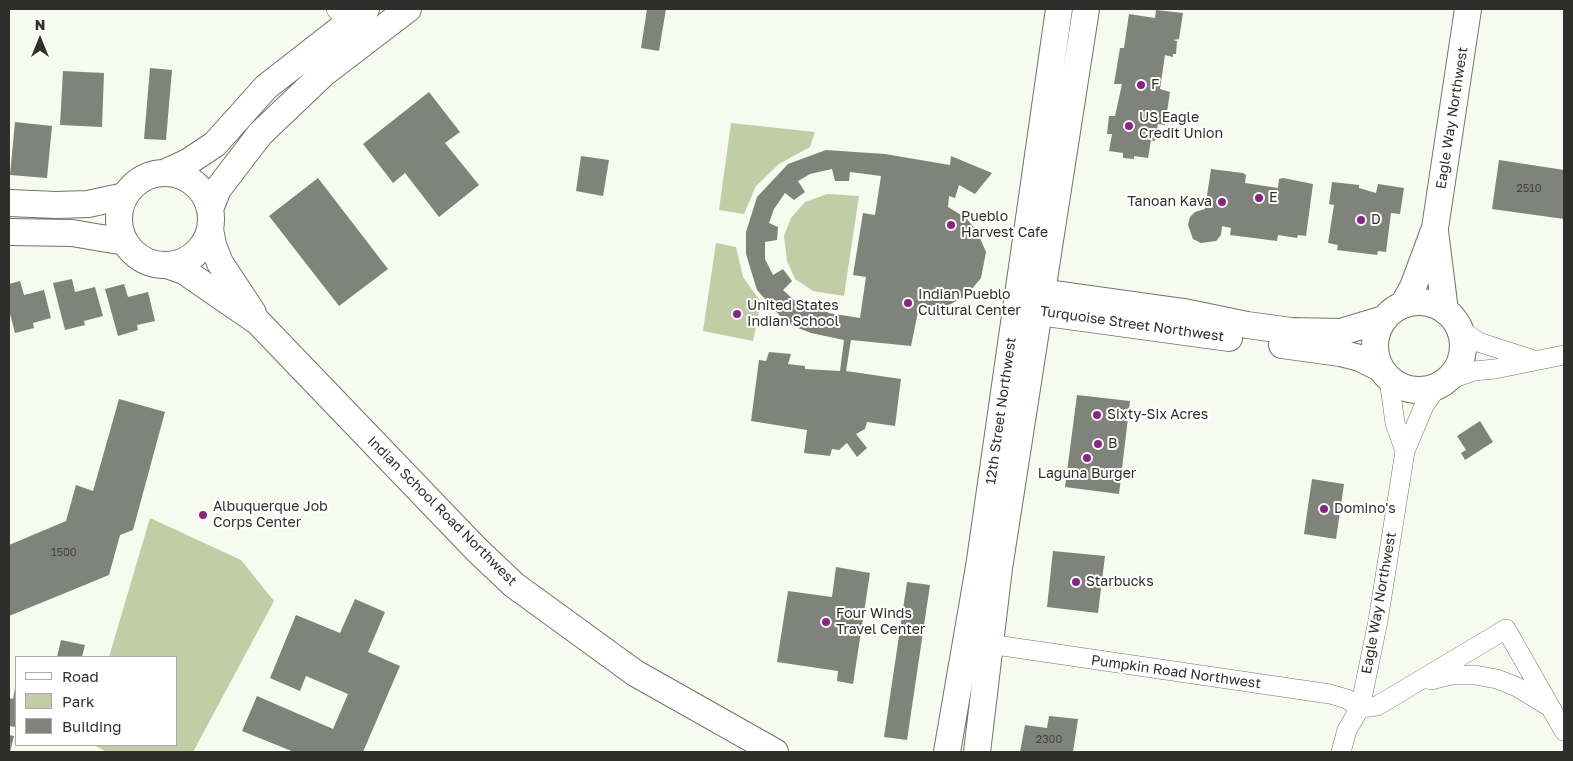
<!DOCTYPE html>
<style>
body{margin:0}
#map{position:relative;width:1573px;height:761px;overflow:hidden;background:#f7faef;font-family:"Golos Text",sans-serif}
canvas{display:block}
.frame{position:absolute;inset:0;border:10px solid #2e2f2b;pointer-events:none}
.legend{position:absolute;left:15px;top:656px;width:162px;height:90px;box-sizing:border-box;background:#fff;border:1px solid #abacaa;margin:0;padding:6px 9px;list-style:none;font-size:15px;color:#2e2f2b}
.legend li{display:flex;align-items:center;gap:10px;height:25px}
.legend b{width:25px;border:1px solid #abacaa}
.north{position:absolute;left:15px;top:15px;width:50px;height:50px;-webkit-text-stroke:4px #fff;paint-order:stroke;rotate:0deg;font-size:14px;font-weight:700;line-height:20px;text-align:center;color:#2e2f2b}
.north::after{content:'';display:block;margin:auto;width:18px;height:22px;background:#2e2f2b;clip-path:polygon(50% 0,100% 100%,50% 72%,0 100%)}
</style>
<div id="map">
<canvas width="1573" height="761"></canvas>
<div class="frame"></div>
<ul class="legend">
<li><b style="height:6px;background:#fff"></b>Road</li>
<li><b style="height:14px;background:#c1cda4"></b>Park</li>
<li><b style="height:14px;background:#808379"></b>Building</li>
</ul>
<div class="north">N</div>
</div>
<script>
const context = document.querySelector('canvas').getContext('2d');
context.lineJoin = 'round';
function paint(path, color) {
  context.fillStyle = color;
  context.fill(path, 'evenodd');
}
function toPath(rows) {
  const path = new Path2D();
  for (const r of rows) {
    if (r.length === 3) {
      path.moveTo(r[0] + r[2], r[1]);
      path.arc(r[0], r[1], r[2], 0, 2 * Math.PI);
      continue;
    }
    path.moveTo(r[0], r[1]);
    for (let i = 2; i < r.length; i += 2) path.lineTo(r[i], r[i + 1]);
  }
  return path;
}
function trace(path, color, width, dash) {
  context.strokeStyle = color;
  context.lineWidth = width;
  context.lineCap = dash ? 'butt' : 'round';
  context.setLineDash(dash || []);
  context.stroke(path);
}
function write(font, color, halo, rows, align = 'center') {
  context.font = font + ' "Golos Text",sans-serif';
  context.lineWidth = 4;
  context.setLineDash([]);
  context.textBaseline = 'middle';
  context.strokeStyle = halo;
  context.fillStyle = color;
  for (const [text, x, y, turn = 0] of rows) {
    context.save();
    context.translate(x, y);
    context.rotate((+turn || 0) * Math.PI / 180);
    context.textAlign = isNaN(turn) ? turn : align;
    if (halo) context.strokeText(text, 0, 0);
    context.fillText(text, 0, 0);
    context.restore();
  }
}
const green = toPath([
 [731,123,815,132,810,147,779,164,756,186,744,214,719,210],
 [827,194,859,196,844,296,813,291,795,279,787,261,784,236,791,218,805,202],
 [716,243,736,247,743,277,761,302,753,341,703,331],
 [150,518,241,560,274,601,193,752,107,752,94,745,176,745,176,657,109,657]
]);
const building = toPath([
 [647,9,666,9,659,51,641,48],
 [1156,10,1183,13,1179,39,1173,40,1177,41,1176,54,1173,54,1173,57,1165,55,1160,89,1170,92,1165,125,1158,124,1155,141,1151,140,1148,158,1134,156,1134,159,1123,158,1123,153,1109,151,1112,134,1107,134,1109,116,1117,116,1115,116,1122,84,1114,84,1120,48,1124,48,1129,14,1155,18],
 [150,68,172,70,166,140,144,139],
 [63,71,104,73,102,127,60,125],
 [429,92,460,132,445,143,479,185,439,217,405,173,393,183,363,144],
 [15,122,52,126,47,178,10,175],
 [826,150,885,154,950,165,951,156,992,173,975,194,959,185,955,198,949,196,948,207,966,218,977,231,986,252,981,278,967,295,951,304,933,309,919,307,911,346,851,340,846,371,901,379,895,426,867,422,865,429,856,434,867,448,857,457,847,443,839,450,832,449,830,456,804,453,807,430,751,421,759,360,766,361,769,352,791,354,788,364,805,366,805,369,840,371,844,340,811,333,793,326,781,317,757,290,746,254,746,232,757,197,788,164],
 [832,169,835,181,849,181,850,172,881,176,875,215,863,213,853,275,866,277,860,318,828,313,831,306,816,302,813,310,796,302,783,290,792,281,783,269,773,275,765,259,765,242,777,240,778,227,769,223,774,209,785,193,794,200,805,192,798,181,810,174],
 [581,156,609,160,603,196,576,191],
 [1499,160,1564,170,1564,219,1492,209],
 [1211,169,1243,173,1246,175,1245,183,1278,188,1279,179,1283,178,1313,184,1306,236,1298,235,1297,238,1278,235,1277,241,1230,235,1231,228,1222,226,1221,235,1216,241,1201,243,1193,239,1188,225,1190,217,1195,212,1205,209],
 [318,178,388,269,339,306,269,216],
 [1332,182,1359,185,1359,188,1376,193,1378,184,1404,188,1400,214,1391,213,1386,252,1378,251,1377,255,1337,250,1338,245,1328,243,1334,205,1329,204],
 [72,279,75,292,95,287,103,316,84,321,85,325,65,330,53,283],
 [20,281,24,295,44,290,51,318,33,323,34,328,15,333,9,310,9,284],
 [124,284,128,297,148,292,155,321,137,325,138,330,118,336,105,289],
 [1077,395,1130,401,1119,494,1065,487],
 [119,399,165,412,133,530,120,535,109,575,9,616,9,545,66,521,76,485,93,491],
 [1480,421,1493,442,1465,460,1461,453,1466,450,1457,436],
 [1312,479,1344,484,1336,539,1304,534],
 [1053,551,1105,556,1098,613,1047,607],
 [836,567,870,573,853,684,837,681,838,671,777,662,788,591,832,597],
 [907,582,930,585,907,740,884,737],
 [355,599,385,612,368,652,400,666,363,752,294,752,242,731,257,696,333,729,348,694,306,676,300,691,270,678,296,615,340,633],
 [61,640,85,645,82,657,57,657],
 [15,688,16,689,16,727,9,726,9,698,13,699],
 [1049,716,1078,719,1073,752,1020,752,1025,725,1047,728],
 [9,735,14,736,10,752,9,752]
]);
const street = toPath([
 [336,9,347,23],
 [1460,329,1478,342,1534,360],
 [1389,379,1395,423,1405,451],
 [1448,380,1474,371,1495,369,1564,355],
 [989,644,1330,694,1347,699,1360,708,1377,706,1506,629,1564,731],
 [1431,680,1451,675,1475,675,1497,679,1517,687,1548,706],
 [1341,752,1347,730,1360,708,1378,621,1405,451,1424,406,1437,387]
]);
const secondary = toPath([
 [164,173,188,162,215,144,266,87,366,9],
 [165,219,46],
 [9,203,56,205,88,204,125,196],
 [210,209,218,189,260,134,323,74,408,9],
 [210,229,213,245,220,263,253,313],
 [1435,231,1445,311],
 [9,232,72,233,125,242],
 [167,265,184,271,258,322,477,550,514,585,635,673,775,752],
 [1024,298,1041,292,1184,312,1247,325,1291,331,1341,332,1384,319],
 [1419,346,44],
 [1024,305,1039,312,1229,338],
 [1403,305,1413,287,1435,228,1468,9],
 [1282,345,1340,353,1360,358,1380,368],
 [947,752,979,567,1059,9],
 [977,752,999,568,1086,9]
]);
const markers = [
 [1141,85,5,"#8c2186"],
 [1129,126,5,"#8c2186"],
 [1259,198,5,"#8c2186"],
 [1222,202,5,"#8c2186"],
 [1361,220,5,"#8c2186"],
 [951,225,5,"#8c2186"],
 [908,303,5,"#8c2186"],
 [737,314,5,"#8c2186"],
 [1097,415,5,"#8c2186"],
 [1098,444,5,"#8c2186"],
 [1087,458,5,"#8c2186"],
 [1324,509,5,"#8c2186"],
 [203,515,5,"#8c2186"],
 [1076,582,5,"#8c2186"],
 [826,622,5,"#8c2186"]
];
const numberNames = [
 ["2510",1529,189],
 ["1500",64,553],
 ["2300",1049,740]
];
const poiNames = [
 ["F",1151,85],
 ["US Eagle",1139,118],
 ["Credit Union",1139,134],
 ["E",1269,198],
 ["Tanoan Kava",1212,202,"right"],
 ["Pueblo",961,217],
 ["Harvest Cafe",961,233],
 ["D",1371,220],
 ["Indian Pueblo",918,295],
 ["Cultural Center",918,311],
 ["United States",747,306],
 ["Indian School",747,322],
 ["Sixty-Six Acres",1107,415],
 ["B",1108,444],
 ["Laguna Burger",1087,474,"center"],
 ["Albuquerque Job",213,507],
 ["Corps Center",213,523],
 ["Domino's",1334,509],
 ["Starbucks",1086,582],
 ["Four Winds",836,614],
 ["Travel Center",836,630]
];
const streetNames = [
 ["Eagle Way Northwest",1452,118,-81],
 ["Turquoise Street Northwest",1132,324,8],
 ["12th Street Northwest",1001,411,-82],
 ["Indian School Road Northwest",442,511,45],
 ["Eagle Way Northwest",1379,603,-80],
 ["Pumpkin Road Northwest",1176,672,8]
];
paint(green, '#c1cda4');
paint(building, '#808379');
trace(street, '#71746a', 20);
trace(secondary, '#71746a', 28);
trace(street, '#fff', 19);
trace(secondary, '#fff', 26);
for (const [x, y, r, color] of markers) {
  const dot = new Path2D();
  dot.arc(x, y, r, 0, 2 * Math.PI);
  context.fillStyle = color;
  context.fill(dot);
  trace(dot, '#fff', 2);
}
write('11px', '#42443e', null, numberNames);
write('14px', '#2e2f2b', '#fff', poiNames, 'left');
write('14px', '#2e2f2b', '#fff', streetNames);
</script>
